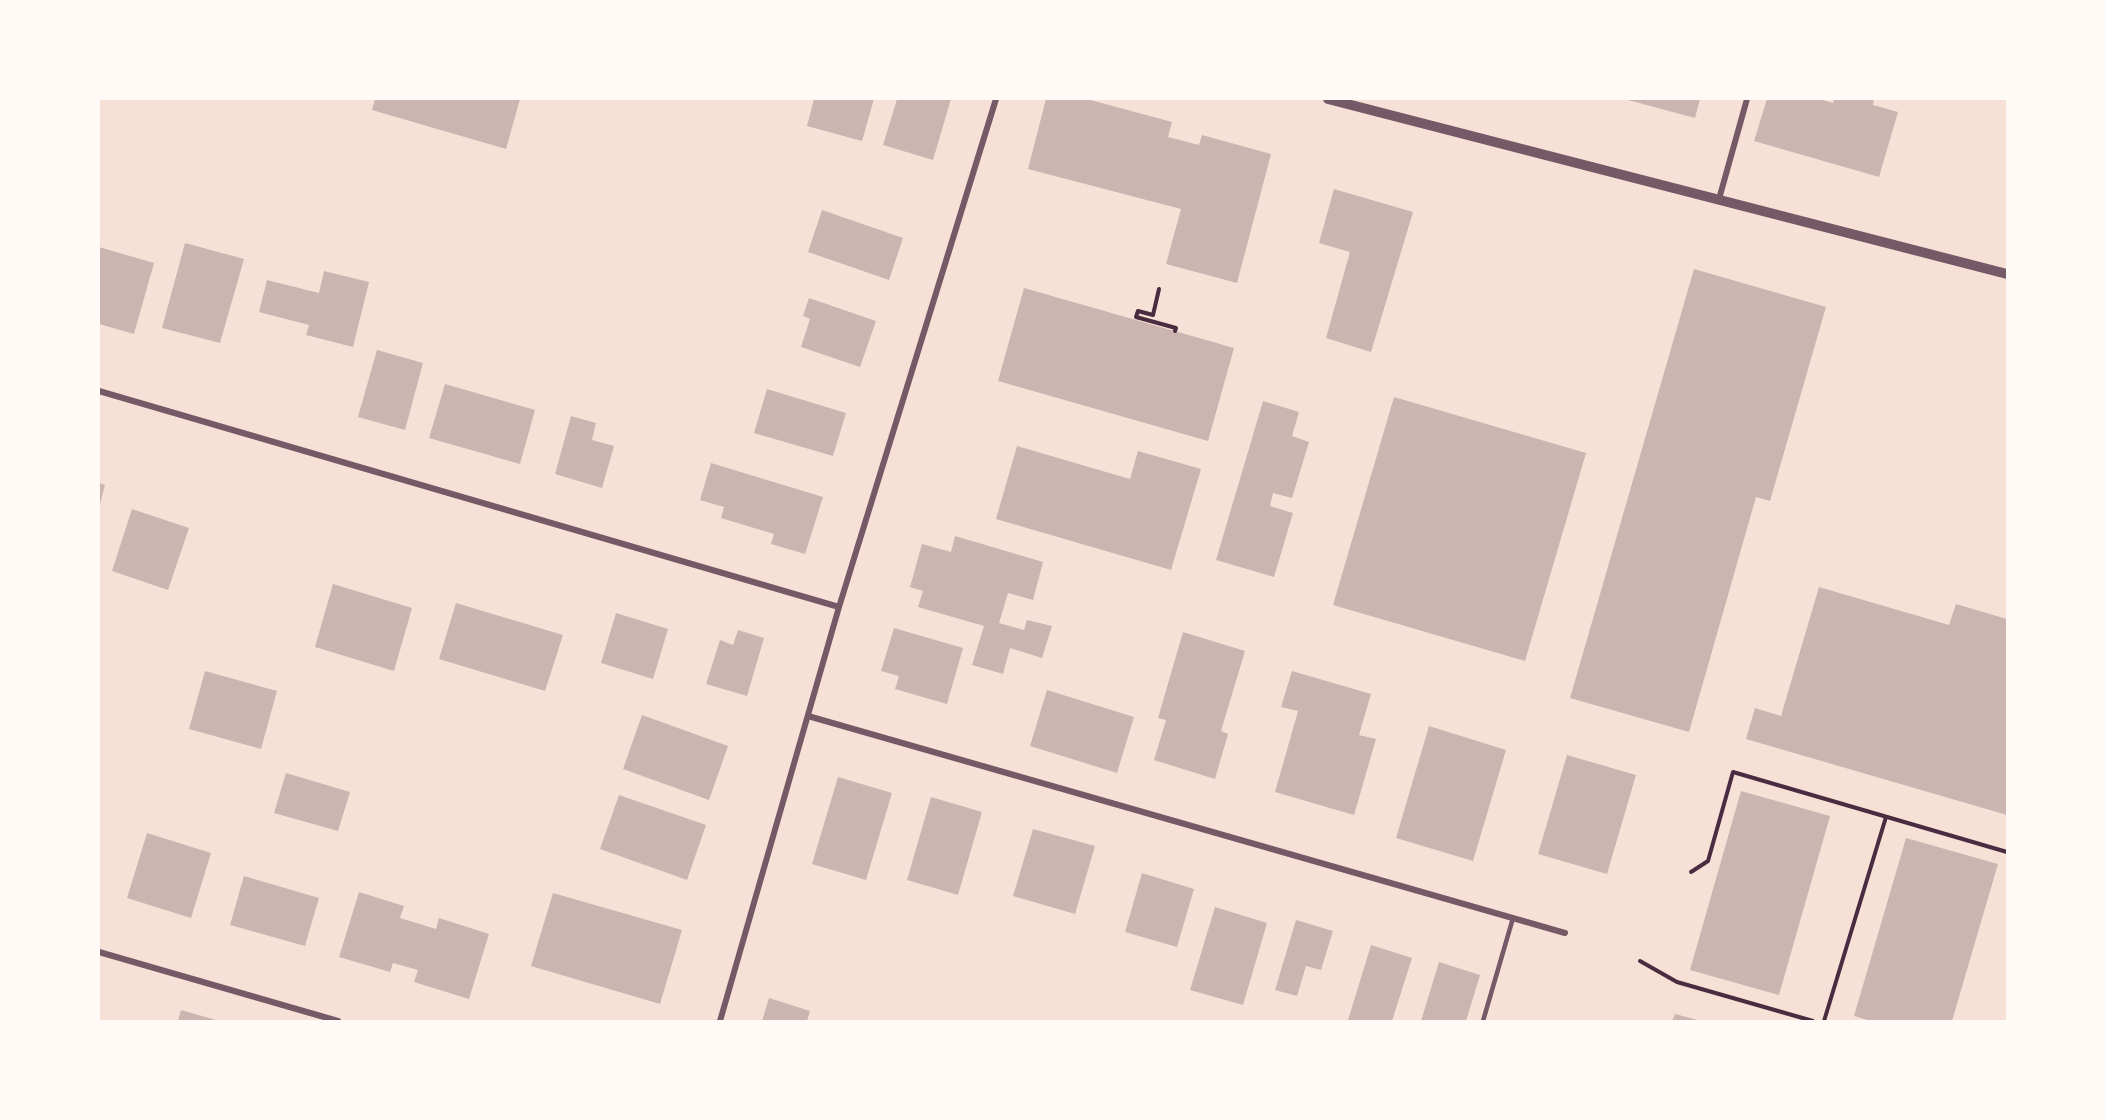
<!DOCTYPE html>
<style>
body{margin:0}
#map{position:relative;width:2106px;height:1120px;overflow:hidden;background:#f7e1d7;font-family:"Titillium Web",sans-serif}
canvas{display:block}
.frame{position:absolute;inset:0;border:100px solid #fffaf5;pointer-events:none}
</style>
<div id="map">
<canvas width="2106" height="1120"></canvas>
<div class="frame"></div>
</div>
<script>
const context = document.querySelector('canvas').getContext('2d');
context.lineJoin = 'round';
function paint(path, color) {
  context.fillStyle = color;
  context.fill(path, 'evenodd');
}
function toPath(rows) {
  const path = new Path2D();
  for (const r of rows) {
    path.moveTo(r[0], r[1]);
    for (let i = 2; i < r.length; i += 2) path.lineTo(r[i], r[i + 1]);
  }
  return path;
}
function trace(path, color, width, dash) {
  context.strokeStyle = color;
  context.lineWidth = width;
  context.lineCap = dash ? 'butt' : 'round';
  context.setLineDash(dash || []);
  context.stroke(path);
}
const building = toPath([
 [375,99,520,99,506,149,372,110],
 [814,99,874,99,862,141,807,126],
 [897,99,951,99,933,160,883,145],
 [1046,99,1087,99,1172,122,1168,137,1199,145,1202,135,1271,154,1237,283,1166,264,1181,209,1028,169],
 [1624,99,1700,99,1695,118],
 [1767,99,1820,99,1833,103,1834,99,1874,99,1873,105,1898,112,1879,177,1754,141],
 [1334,189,1413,212,1371,352,1326,338,1350,252,1319,243],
 [822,210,903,238,889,280,808,252],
 [185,243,244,259,220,343,162,328],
 [99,247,154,263,134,334,99,324],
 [1694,269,1826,307,1770,501,1756,497,1689,732,1570,698],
 [324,271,369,282,353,347,306,335,309,325,259,312,267,280,319,293],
 [1024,288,1234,348,1208,441,998,381],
 [809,298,876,321,860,367,801,347,810,319,803,316],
 [377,350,423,363,405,430,358,417],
 [445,384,535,410,520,464,429,438],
 [767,389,846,413,833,456,754,433],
 [1394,397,1586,453,1525,661,1333,605],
 [1263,401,1299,412,1292,436,1309,442,1292,498,1273,493,1270,506,1293,513,1274,577,1216,560],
 [571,416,596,423,592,440,614,446,602,488,555,474],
 [1017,446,1130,479,1138,451,1201,469,1171,570,996,519],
 [711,463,823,497,805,554,771,544,774,534,721,518,724,507,700,500],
 [99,483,105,485,100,504,99,503],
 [132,509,189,528,168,590,112,571],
 [955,536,1043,562,1033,600,1008,593,999,623,1024,630,1027,620,1052,626,1042,658,1010,648,1003,674,972,665,984,626,918,607,923,591,910,587,922,544,951,552],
 [333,584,412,608,394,671,315,647],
 [1819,587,1949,625,1956,604,2007,619,2007,815,1746,739,1755,708,1781,716],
 [456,603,563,635,545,691,439,659],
 [616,613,668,629,653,679,601,663],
 [894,628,963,648,947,704,895,689,899,676,881,671],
 [738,630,764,638,747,696,706,684,720,640,733,645],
 [1183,632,1245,651,1221,731,1228,734,1215,779,1154,760,1166,720,1158,718],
 [205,671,277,691,261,749,189,729],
 [1292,671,1371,694,1359,735,1376,739,1354,815,1275,792,1298,711,1281,707],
 [1047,690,1134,717,1117,773,1030,746],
 [642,715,728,746,709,800,623,769],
 [1429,726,1506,750,1473,861,1396,838],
 [1567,755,1636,775,1607,874,1538,854],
 [286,773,350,792,338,831,274,813],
 [838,777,892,793,866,880,812,864],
 [1741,791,1830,816,1779,995,1690,970],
 [619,795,706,825,687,880,600,849],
 [931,797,982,812,958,895,907,880],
 [1033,829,1095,846,1075,914,1013,896],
 [147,833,211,853,191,918,127,898],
 [1906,838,1998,864,1952,1021,1871,1021,1854,1016],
 [1142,873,1194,889,1177,947,1125,932],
 [244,876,319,898,305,946,230,925],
 [359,892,404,906,400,918,436,929,439,918,489,934,469,999,414,982,418,970,393,963,390,972,339,957],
 [553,893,682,930,660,1004,531,966],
 [1215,907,1267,923,1243,1005,1190,990],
 [1296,920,1333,931,1321,970,1306,966,1297,996,1275,990],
 [1371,945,1412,958,1392,1021,1348,1020],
 [1439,962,1480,975,1466,1021,1421,1021],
 [769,998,810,1011,807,1021,762,1021],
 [181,1010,216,1020,216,1021,178,1021],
 [1675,1014,1698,1020,1698,1021,1672,1021]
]);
const path = toPath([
 [1159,289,1153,315,1138,311,1136,317,1176,328,1175,331],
 [1691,872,1708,861,1733,772,2007,852],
 [1640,961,1677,982,1813,1021],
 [1824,1021,1886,817]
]);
const service = toPath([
 [1483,1021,1513,918]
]);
const minor = toPath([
 [1719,199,1747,99],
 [99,391,839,607],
 [808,716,1565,933],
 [99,952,338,1021],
 [720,1021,839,607,996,99]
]);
const tertiary = toPath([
 [1328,99,2007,274]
]);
paint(building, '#ccb4b1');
trace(path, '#4a2c40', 4);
trace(service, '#755966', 4.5);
trace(minor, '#755966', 6);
trace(tertiary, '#755966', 10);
</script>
